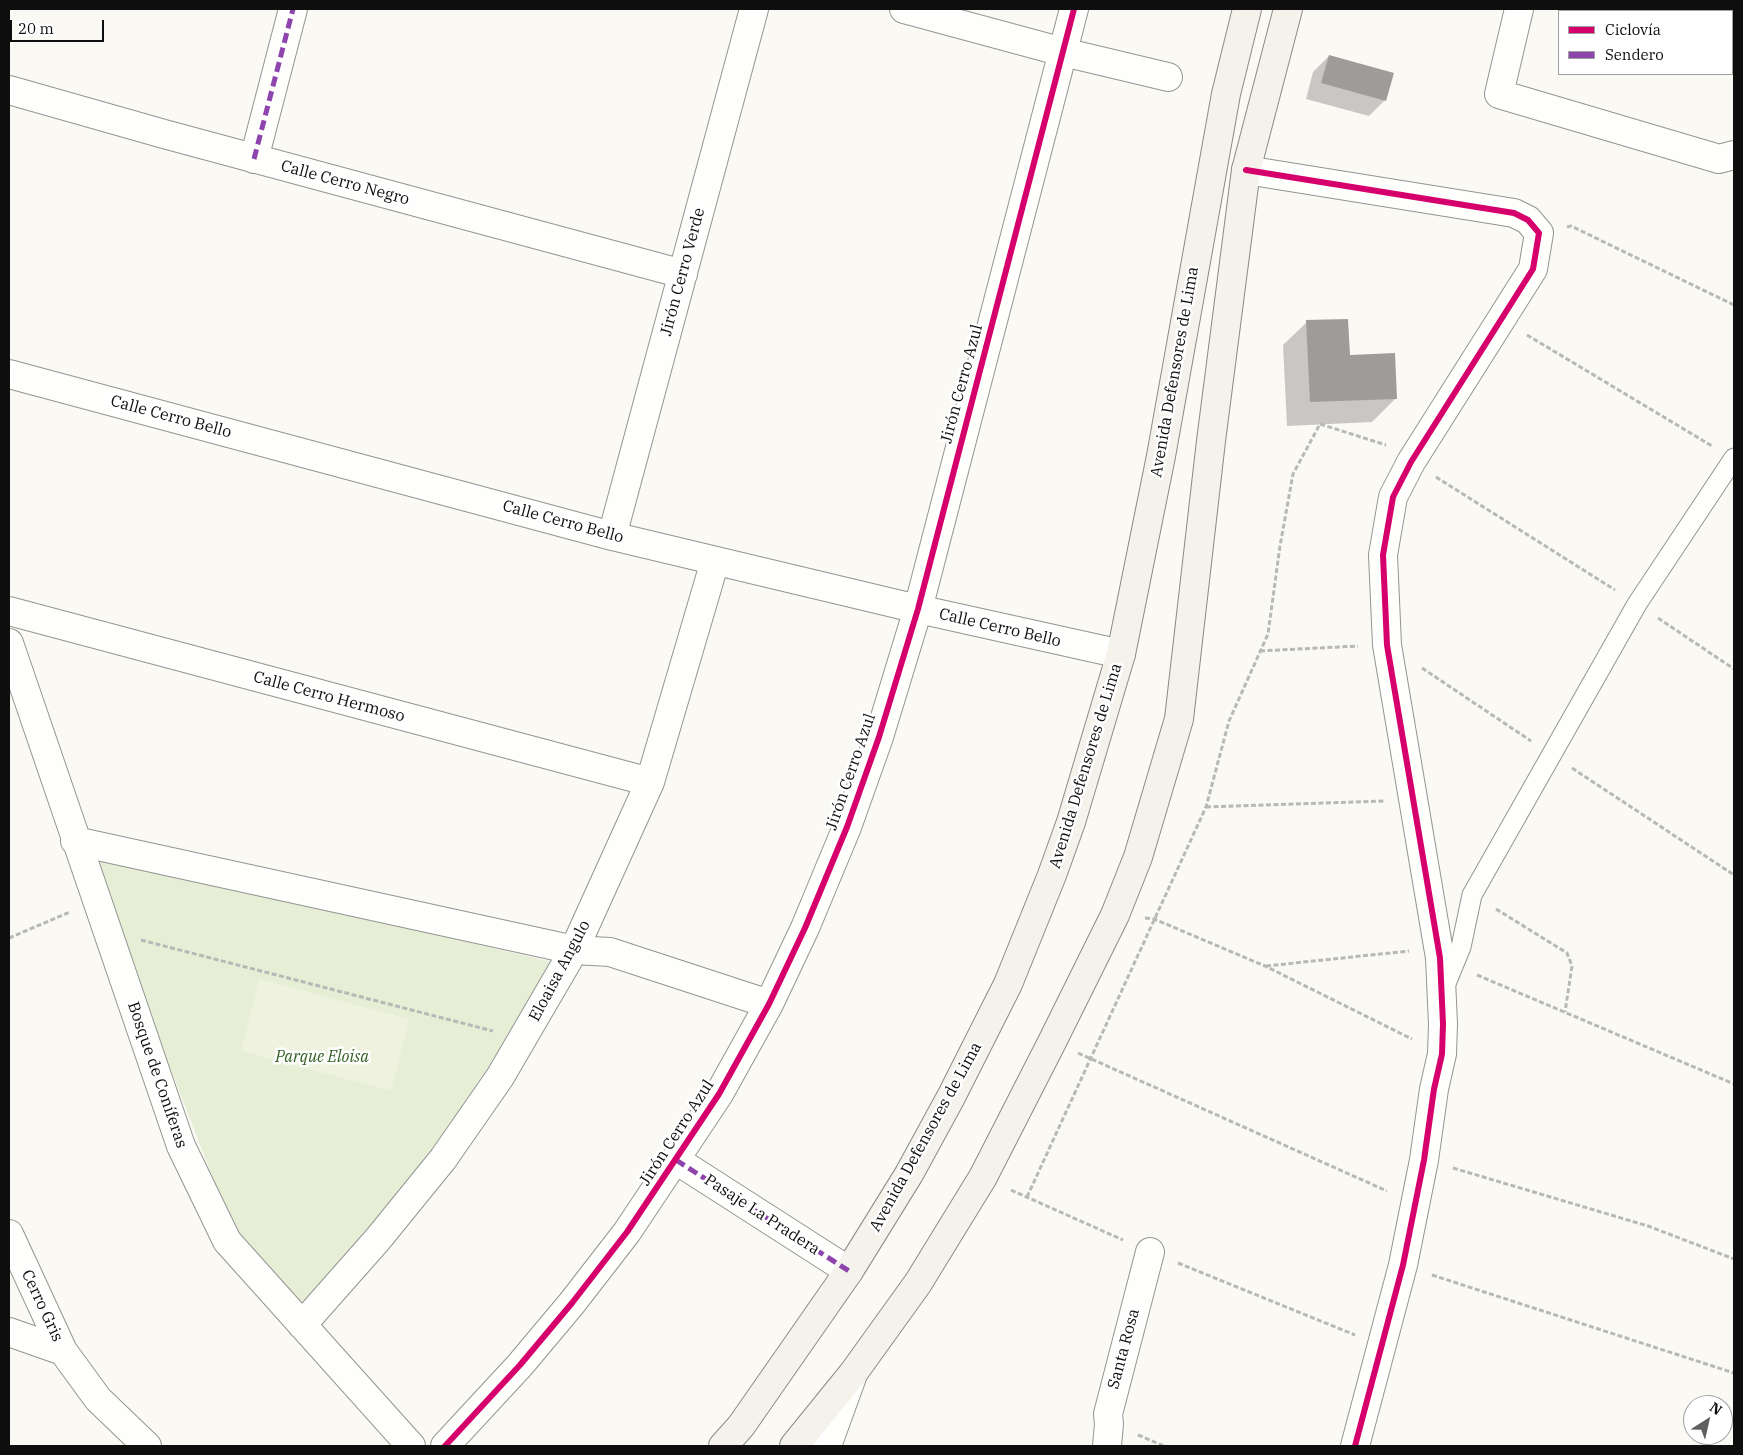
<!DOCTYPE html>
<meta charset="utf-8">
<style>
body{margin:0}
#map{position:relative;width:1743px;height:1455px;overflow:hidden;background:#faf9f4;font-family:"IBM Plex Serif",serif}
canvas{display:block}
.frame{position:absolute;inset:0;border:10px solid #0e0e0e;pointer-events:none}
.legend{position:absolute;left:1558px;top:10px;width:175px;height:65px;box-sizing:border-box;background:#fff;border:1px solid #9f9f9f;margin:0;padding:6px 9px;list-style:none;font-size:15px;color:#0e0e0e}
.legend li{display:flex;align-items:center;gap:10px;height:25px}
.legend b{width:25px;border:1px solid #9f9f9f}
.north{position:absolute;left:1683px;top:1395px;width:50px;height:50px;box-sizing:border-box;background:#fff;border:1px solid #9f9f9f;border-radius:50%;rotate:35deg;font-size:14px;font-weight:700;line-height:20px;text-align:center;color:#0e0e0e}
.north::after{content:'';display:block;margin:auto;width:18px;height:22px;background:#61605e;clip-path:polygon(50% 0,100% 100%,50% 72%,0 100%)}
.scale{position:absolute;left:10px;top:20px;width:94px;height:22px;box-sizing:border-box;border:2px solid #0e0e0e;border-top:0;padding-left:6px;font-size:15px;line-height:18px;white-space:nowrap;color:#0e0e0e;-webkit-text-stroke:4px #fff;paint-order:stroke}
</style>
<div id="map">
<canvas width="1743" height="1455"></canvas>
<div class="frame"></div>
<ul class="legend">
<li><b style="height:6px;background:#d6006c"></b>Ciclovía</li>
<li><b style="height:6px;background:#8e44ad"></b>Sendero</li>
</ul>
<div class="north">N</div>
<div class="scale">20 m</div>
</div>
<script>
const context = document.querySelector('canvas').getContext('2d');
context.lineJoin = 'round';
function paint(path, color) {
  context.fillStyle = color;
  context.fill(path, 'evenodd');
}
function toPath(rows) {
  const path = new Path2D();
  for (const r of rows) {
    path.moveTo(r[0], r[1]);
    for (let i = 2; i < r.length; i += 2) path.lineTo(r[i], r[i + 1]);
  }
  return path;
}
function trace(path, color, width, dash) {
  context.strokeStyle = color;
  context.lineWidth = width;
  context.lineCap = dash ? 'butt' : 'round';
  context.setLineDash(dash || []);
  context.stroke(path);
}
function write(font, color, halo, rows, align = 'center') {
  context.font = font + ' "IBM Plex Serif",serif';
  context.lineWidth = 5;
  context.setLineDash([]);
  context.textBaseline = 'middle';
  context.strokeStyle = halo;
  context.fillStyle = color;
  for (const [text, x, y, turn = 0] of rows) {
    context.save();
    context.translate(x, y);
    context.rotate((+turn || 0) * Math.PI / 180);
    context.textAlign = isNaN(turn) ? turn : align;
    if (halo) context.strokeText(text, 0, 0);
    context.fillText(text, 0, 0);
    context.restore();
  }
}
const green = toPath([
 [87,853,552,962,483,1085,400,1195,303,1304,233,1230]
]);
const pitch = toPath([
 [259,979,409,1019,391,1091,241,1051]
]);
const shadow = toPath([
 [1329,56,1385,100,1369,116,1306,99,1313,72],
 [1307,322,1396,398,1372,422,1287,426,1283,345]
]);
const building = toPath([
 [1329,55,1394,73,1386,101,1321,83],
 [1348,319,1350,355,1395,353,1397,399,1310,402,1306,320]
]);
const path = toPath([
 [1567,227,1571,226,1734,305],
 [1527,335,1712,446],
 [1436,477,1615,590],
 [1658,618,1734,669],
 [1260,651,1358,646],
 [1422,668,1531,741],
 [1572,768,1734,875],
 [1206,807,1385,801],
 [1496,909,1567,953,1572,966,1565,1012],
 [1145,918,1154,919,1265,966,1412,1039],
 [9,938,70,912],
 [141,940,493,1031],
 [1266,966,1409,951],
 [1477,975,1734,1084],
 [1078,1053,1387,1191],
 [1453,1168,1648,1226,1734,1259],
 [1011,1190,1123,1240],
 [1027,1197,1206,807,1229,721,1268,634,1280,546,1293,474,1320,424,1386,445],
 [1178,1263,1355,1335],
 [1432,1275,1734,1373],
 [1138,1435,1164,1446]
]);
const lane = toPath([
 [1445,986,1461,947,1472,895,1637,604,1734,458]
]);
const street = toPath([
 [904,9,1063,52,1168,77],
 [1519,9,1499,94,1719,159,1734,155],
 [9,90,164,134,683,274],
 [254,159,293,9],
 [1246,170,1514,213,1528,220,1539,233,1533,269,1411,462,1393,497,1383,555,1387,645,1440,958,1443,1024,1442,1054,1434,1089,1424,1160,1403,1265,1355,1446],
 [9,374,612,536,918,609,1121,654],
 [612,536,754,9],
 [9,611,650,782],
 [9,643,181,1146,227,1241,411,1446],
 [75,841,574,950,610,952,769,1004],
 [676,1160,849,1271],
 [9,1234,63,1351,98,1399,147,1446],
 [302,1325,378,1239,443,1159,500,1077,574,950,650,782,715,561],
 [9,1332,63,1351],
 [445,1446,520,1365,572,1303,627,1232,719,1094,769,1004,805,928,847,827,879,737,918,609,1074,9],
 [827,1446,852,1377],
 [1107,1446,1109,1424,1108,1414,1150,1252]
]);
const secondary = toPath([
 [723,1446,741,1426,849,1271,909,1174,951,1097,1008,984,1052,875,1071,822,1121,654,1161,456,1226,94,1247,9],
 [794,1446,854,1372,918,1283,983,1177,1052,1042,1115,915,1138,857,1179,719,1211,441,1246,170,1288,9]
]);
const quiet = toPath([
 [254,159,293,9],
 [676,1160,849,1271]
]);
const cycleway = toPath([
 [1246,170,1514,213,1528,220,1539,233,1533,269,1411,462,1393,497,1383,555,1387,645,1440,958,1443,1024,1442,1054,1434,1089,1424,1160,1403,1265,1355,1446],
 [445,1446,520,1365,572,1303,627,1232,719,1094,769,1004,805,928,847,827,879,737,918,609,1074,9]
]);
const streetNames = [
 ["Calle Cerro Negro",345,183,15],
 ["Jirón Cerro Verde",683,272,-75],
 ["Avenida Defensores de Lima",1175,372,-80],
 ["Jirón Cerro Azul",962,384,-75],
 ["Calle Cerro Bello",171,417,15],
 ["Calle Cerro Bello",563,522,15],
 ["Calle Cerro Bello",1000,628,13],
 ["Calle Cerro Hermoso",329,697,15],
 ["Avenida Defensores de Lima",1086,766,-73],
 ["Jirón Cerro Azul",851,772,-71],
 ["Eloaisa Angulo",560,971,-62],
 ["Bosque de Coníferas",157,1075,71],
 ["Jirón Cerro Azul",677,1133,-57],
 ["Avenida Defensores de Lima",926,1137,-61],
 ["Pasaje La Pradera",762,1215,33],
 ["Cerro Gris",42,1306,65],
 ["Santa Rosa",1124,1349,-75]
];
const parkNames = [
 ["Parque Eloisa",322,1057]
];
paint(green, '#e6eed6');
paint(pitch, '#eef2df');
paint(shadow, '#0003');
paint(building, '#9e9c99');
trace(lane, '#949492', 21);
trace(street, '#949492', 30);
trace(secondary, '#8b8a88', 30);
trace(path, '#b8b8b7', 3, [5, 2.5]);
trace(lane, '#fefefd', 19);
trace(street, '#fefefd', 28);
trace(secondary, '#f4f2eb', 28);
trace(quiet, '#8e44ad', 5, [10, 5]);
trace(cycleway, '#d6006c', 6);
write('16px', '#0e0e0e', '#fff', streetNames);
write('italic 16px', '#356024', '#fff', parkNames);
</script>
